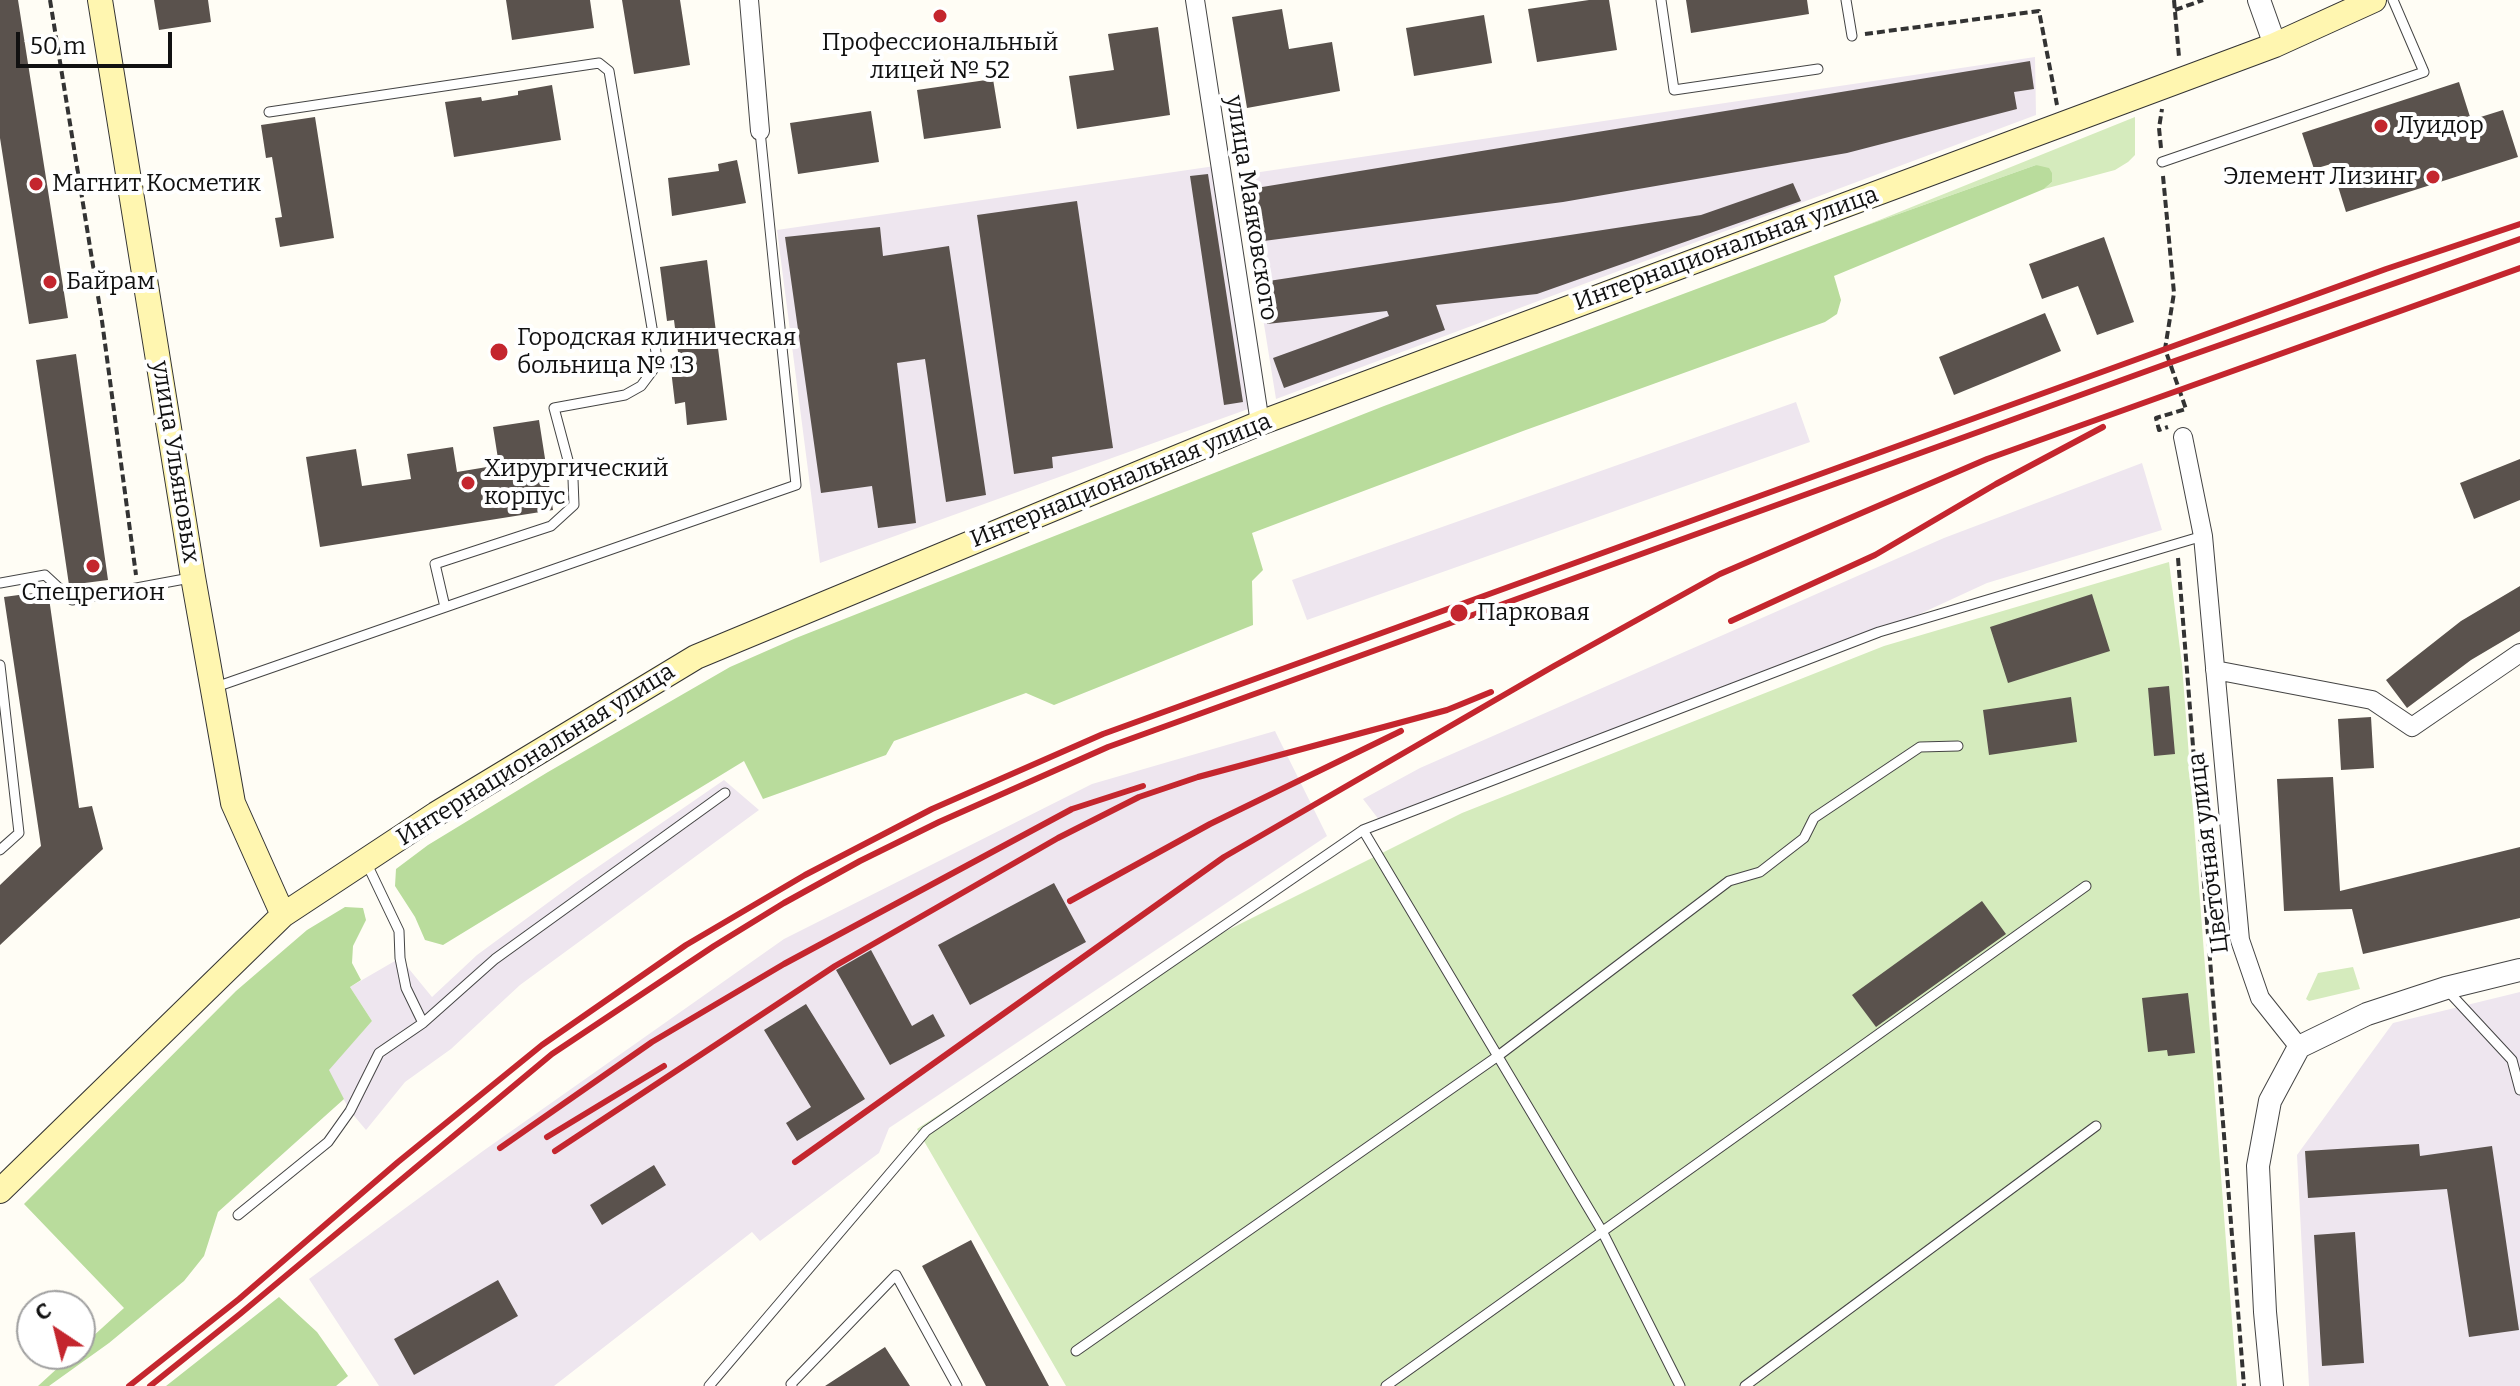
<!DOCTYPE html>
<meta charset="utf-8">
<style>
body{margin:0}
#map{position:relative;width:2520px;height:1386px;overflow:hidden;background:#fffdf5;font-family:Bitter,serif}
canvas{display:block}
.north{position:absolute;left:16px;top:1290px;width:80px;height:80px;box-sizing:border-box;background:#fff;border:2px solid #a0a0a0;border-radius:50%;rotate:325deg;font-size:22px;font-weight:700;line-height:32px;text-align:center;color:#111}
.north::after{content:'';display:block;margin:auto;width:28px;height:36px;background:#c4262e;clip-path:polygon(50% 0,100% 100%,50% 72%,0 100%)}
.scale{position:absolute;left:16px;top:32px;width:156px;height:36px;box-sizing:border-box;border:4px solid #111;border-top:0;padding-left:10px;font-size:24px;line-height:28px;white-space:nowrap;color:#111;-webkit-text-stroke:6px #fff;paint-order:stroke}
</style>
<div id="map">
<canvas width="2520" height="1386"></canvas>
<div class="north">С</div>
<div class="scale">50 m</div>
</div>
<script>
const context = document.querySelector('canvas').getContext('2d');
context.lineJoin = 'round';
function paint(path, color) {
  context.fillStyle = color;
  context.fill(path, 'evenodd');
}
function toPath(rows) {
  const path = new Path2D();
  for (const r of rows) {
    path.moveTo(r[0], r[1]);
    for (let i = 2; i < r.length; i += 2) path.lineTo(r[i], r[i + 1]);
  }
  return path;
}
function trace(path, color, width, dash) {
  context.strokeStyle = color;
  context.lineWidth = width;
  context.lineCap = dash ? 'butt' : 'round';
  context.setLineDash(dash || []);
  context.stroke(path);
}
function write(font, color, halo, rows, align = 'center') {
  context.font = font + ' Bitter,serif';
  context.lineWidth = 8;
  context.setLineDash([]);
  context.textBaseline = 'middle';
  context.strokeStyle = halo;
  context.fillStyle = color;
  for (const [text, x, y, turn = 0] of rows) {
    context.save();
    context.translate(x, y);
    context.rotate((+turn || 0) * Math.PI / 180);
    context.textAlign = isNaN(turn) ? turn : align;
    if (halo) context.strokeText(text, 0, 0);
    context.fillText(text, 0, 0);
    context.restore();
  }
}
const industrial = toPath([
 [2035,57,2036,115,1276,399,1240,175],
 [1215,166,1251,408,820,563,777,230],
 [1796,402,1810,442,1307,620,1292,580],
 [2142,463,2162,530,1987,583,1898,624,1578,753,1383,825,1363,799,1420,768,1944,538],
 [1275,731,1327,836,889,1128,879,1153,760,1241,752,1232,554,1386,379,1386,309,1279,483,1151,784,939,1092,784],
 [724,780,759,810,520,985,451,1049,405,1082,366,1130,350,1111,328,1070,372,1021,350,987,400,958,432,997,477,955,576,882],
 [2520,992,2520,1386,2309,1386,2297,1155,2393,1023]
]);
const green = toPath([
 [2135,117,2135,155,2128,162,2115,170,2044,189,2052,182,2036,165,1862,227],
 [2169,562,2182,665,2237,1386,1066,1386,917,1129,1196,946,1462,813,1884,646],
 [2353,967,2360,989,2309,1001,2306,999,2318,973]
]);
const forest = toPath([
 [2036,165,2049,168,2052,173,2052,182,2044,189,1834,276,1841,300,1837,314,1825,322,1523,431,1252,533,1263,570,1252,581,1253,625,1054,705,1026,693,894,741,886,755,763,799,744,761,443,945,425,940,415,917,395,886,396,869,428,845,548,772,730,667,796,638,1384,406,1862,227],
 [345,907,363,908,366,920,353,946,352,963,361,980,350,987,372,1021,329,1070,344,1099,218,1212,204,1256,184,1281,109,1343,49,1386,38,1386,73,1354,80,1354,80,1348,124,1308,24,1204,236,991,307,930],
 [279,1297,317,1332,348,1376,336,1386,166,1386]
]);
const building = toPath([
 [0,0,18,0,68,318,29,324,0,138],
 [154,0,208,0,211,22,159,30],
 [506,0,590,0,594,28,512,40],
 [622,0,680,0,690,65,634,74],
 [1589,0,1609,0,1617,50,1537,62,1528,9],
 [1686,0,1807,0,1809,14,1691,33],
 [1282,9,1289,49,1332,42,1340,91,1247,108,1232,17],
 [1484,15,1492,63,1414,76,1406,28],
 [1158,27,1170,115,1077,129,1069,76,1114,70,1108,34],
 [2030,61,2034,89,2014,92,2017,109,1847,153,1563,202,1256,242,1250,189],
 [993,79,1001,128,924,139,917,90],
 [2459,82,2471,120,2503,110,2518,157,2346,212,2331,164,2314,169,2302,133],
 [552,85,561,140,454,157,445,102,481,97,482,101,518,95,518,91],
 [871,111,879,162,798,174,790,123],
 [315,117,334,238,280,247,275,218,282,217,272,157,266,158,261,125],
 [737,160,746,203,672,216,668,178,719,171,718,164],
 [1208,174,1243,402,1224,405,1190,176],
 [1793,183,1801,201,1537,294,1436,305,1445,330,1284,388,1273,358,1389,316,1387,311,1267,324,1262,282,1701,215],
 [1077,201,1113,448,1052,457,1053,468,1014,474,977,215],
 [880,227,883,256,949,246,986,495,946,502,925,359,897,363,916,523,878,528,872,486,821,493,785,237],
 [2104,237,2134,322,2097,335,2078,286,2042,299,2029,264],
 [707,260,727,420,687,425,685,402,675,404,670,361,679,360,674,320,667,321,660,267],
 [2045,313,2061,351,1954,395,1939,357],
 [76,354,108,580,69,585,36,360],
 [539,420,553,510,320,547,306,457,356,449,362,486,411,479,407,454,453,447,457,472,499,465,493,427],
 [2520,459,2520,500,2474,519,2460,483],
 [2520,586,2520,631,2471,660,2407,708,2386,680,2461,621],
 [48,591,79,808,92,806,103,849,0,945,0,885,41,846,4,597],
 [2092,594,2110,651,2008,683,1990,627],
 [2169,686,2175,754,2154,756,2148,688],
 [2071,697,2077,742,1989,755,1983,710],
 [2371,717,2374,768,2341,770,2338,719],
 [2333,777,2340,891,2520,847,2520,918,2363,954,2352,909,2284,911,2277,779],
 [1054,883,1086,942,970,1005,938,945],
 [1982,901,2006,934,1876,1027,1852,995],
 [871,950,912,1026,933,1014,945,1036,890,1065,836,970],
 [2188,993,2195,1053,2168,1056,2167,1050,2148,1052,2142,998],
 [806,1004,865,1099,797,1141,786,1123,811,1107,764,1030],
 [2419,1144,2420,1156,2492,1146,2519,1330,2469,1337,2447,1189,2308,1198,2305,1151],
 [654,1165,666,1185,602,1225,590,1205],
 [2355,1232,2364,1363,2322,1366,2314,1235],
 [971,1240,1049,1386,986,1386,922,1266],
 [498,1280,518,1316,414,1375,394,1339],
 [885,1347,910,1386,825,1386]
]);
const path = toPath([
 [50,0,102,321,136,575],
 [2174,0,2179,57],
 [2175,10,2203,0],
 [1865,34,2039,11,2057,105],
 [2161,148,2159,128,2162,109],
 [2163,176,2174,293,2165,349,2186,409,2156,418,2159,430,2168,427],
 [2178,558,2244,1386]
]);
const service = toPath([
 [1661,0,1674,90,1818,69],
 [1846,0,1852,36],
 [269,112,599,63,609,71,656,352,653,370,641,386,625,395,554,408,573,479,574,505,551,526,435,564,445,607],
 [2162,162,2424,72,2393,0],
 [0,583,45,575,72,600,190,578],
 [0,665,19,833,0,850],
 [213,688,796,485,760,131],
 [1363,830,1602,1231,1680,1386],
 [367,864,399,931,400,958,406,988,423,1023],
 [2448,991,2512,1060,2520,1090],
 [238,1215,328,1142,350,1111,379,1053,423,1023,495,959,725,793],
 [1076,1351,1498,1056,1729,881,1760,872,1804,838,1814,818,1920,747,1958,746],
 [709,1386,926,1131,1363,830,1879,632,2203,536],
 [792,1386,791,1384,896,1275,957,1386],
 [1386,1386,2086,886],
 [1745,1386,2096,1126]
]);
const minor = toPath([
 [749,0,760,131],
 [1195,0,1260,423],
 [2183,437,2203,536,2240,940,2260,998,2299,1047],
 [2215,670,2372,700,2412,727,2520,653]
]);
const tertiary = toPath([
 [2259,0,2275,45],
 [2272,1386,2265,1312,2258,1166,2270,1101,2299,1047,2367,1014,2446,988,2520,970]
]);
const secondary = toPath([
 [100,0,193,577,233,803,283,915],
 [0,1191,283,915,436,814,696,657,1260,423,2275,45,2374,0]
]);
const rail = toPath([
 [1731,621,1875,555,1996,484,2103,427],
 [1070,901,1210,824,1401,731],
 [547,1137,664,1066],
 [500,1148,652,1042,784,964,1072,809,1143,786],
 [555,1151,835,966,1058,838,1139,797,1198,777,1447,710,1491,692],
 [795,1162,1224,857,1554,666,1720,574,1987,459,2520,268],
 [129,1386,239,1299,398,1162,542,1045,686,945,805,875,932,809,1103,734,2386,269,2520,224],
 [150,1386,240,1314,552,1054,714,946,784,903,860,861,939,822,1108,747,2169,363,2520,239]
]);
const markers = [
 [940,16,8,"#c4262e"],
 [2381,126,8,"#c4262e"],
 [2433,177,8,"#c4262e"],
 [36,184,8,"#c4262e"],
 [50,282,8,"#c4262e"],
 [499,352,10,"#c4262e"],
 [468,483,8,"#c4262e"],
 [93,566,8,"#c4262e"],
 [1459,613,10,"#c4262e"]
];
const poiNames = [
 ["Профессиональный",940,43,"center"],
 ["лицей № 52",940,71,"center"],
 ["Луидор",2397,126],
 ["Элемент Лизинг",2417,177,"right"],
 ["Магнит Косметик",52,184],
 ["Байрам",66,282],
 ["Городская клиническая",517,338],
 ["больница № 13",517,366],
 ["Хирургический",484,469],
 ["корпус",484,497],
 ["Спецрегион",93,593,"center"],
 ["Парковая",1477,613]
];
const streetNames = [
 ["улица Маяковского",1251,208,81],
 ["Интернациональная улица",1726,249,-20],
 ["улица Ульяновых",175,462,81],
 ["Интернациональная улица",1121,481,-22],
 ["Интернациональная улица",536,755,-32],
 ["Цветочная улица",2209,853,-97]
];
paint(industrial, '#eee6ef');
paint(green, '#d5ebbd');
paint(forest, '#b9dc9c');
paint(building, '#5a524d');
trace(service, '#444', 11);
trace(minor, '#444', 20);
trace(tertiary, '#444', 24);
trace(secondary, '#333', 26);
trace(path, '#333', 4, [8, 4]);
trace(service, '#fff', 9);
trace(minor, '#fff', 18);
trace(tertiary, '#fff', 22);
trace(secondary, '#fff6b0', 24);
trace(rail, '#c4262e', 6);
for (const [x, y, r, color] of markers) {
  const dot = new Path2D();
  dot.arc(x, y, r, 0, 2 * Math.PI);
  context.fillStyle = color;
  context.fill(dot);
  trace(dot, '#fff', 3);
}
write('24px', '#111', '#fff', poiNames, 'left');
write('24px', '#111', '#fff', streetNames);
</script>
